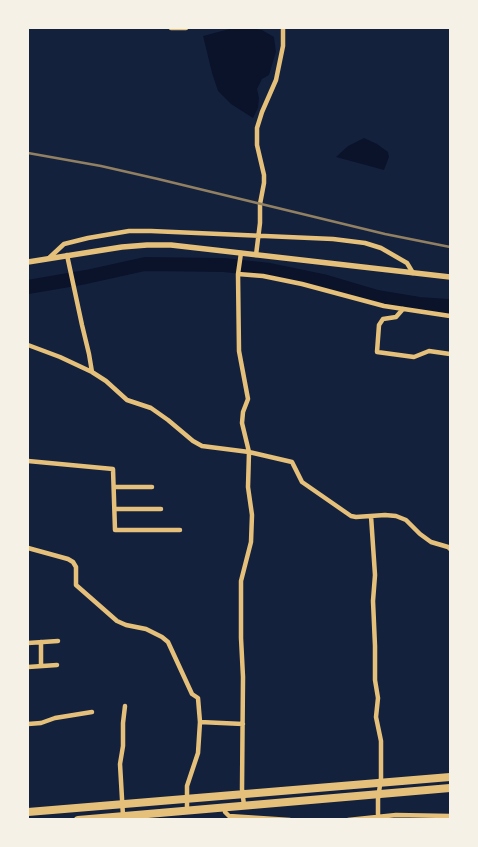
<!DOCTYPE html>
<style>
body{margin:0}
#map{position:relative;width:478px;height:847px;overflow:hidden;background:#14213d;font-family:"Zilla Slab",serif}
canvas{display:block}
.frame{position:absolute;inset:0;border:29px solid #f6f1e7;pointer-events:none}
</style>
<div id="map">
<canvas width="478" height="847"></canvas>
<div class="frame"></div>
</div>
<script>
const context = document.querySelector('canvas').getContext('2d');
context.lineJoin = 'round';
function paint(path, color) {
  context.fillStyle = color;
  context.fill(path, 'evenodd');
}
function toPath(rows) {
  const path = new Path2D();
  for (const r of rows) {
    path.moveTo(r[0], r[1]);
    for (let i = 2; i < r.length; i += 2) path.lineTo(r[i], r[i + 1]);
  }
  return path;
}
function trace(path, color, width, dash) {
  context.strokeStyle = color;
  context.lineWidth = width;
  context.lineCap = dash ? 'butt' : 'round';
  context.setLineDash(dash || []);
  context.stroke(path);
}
const water = toPath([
 [233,28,250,28,262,30,274,37,276,52,269,75,262,79,257,89,259,98,258,108,253,118,231,104,218,91,212,73,203,36],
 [364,138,377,144,388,152,389,157,384,170,336,157,348,146]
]);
const canal = toPath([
 [448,306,450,306]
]);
const river = toPath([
 [28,287,86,277,145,264,224,265,270,270,323,281,377,297,419,304,448,306,450,307]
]);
const minor = toPath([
 [171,28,186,28],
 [241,253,238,274,239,351,248,399,243,412,242,423,249,452,248,487,252,515,251,542,241,581,241,638,243,677,242,789,244,805],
 [67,255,82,325,89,354,92,372],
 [256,255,260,223,260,204,264,183,264,175,257,145,257,128,262,112,276,80,283,46,283,28],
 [49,258,64,244,88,238,129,231,151,231,333,239,365,243,381,248,407,263,413,273],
 [238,274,263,276,302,284,384,306,450,316],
 [403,309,396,317,383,319,379,325,377,352,414,357,429,351,450,354],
 [28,345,60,357,92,372,106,381,127,400,151,408,168,420,193,441,202,446,249,452,292,462,302,482,351,516,356,517,385,515,396,516,406,520,420,534,431,542,448,547,450,549],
 [28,461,113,469,115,530,180,530],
 [114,487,152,487],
 [115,509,161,509],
 [371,516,375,575,373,601,375,646,375,680,378,698,376,717,381,741,381,778,378,799,378,817],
 [28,548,68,559,73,562,76,567,76,585,117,621,126,625,146,629,162,637,168,642,192,694,198,698,200,722],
 [41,642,41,666],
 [28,643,58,641],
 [28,667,57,665],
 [28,724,41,723,55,718,92,712],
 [225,807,225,812,229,816,290,820],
 [187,810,187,786,198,753,200,722,243,724],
 [123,816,120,764,123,746,123,723,125,706],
 [348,820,396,815,450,816]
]);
const tertiary = toPath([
 [28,262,122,247,147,245,171,245,450,277]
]);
const primary = toPath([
 [28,812,450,777],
 [78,820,450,788]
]);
const rail = toPath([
 [28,153,101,166,158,179,385,234,450,247]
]);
paint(water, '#0b132b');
trace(canal, '#0b132b', 8);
trace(river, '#0b132b', 14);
trace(minor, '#e5c07b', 4.5);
trace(tertiary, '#e5c07b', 5.5);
trace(primary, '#e5c07b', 8);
trace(rail, '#918062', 2.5);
</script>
